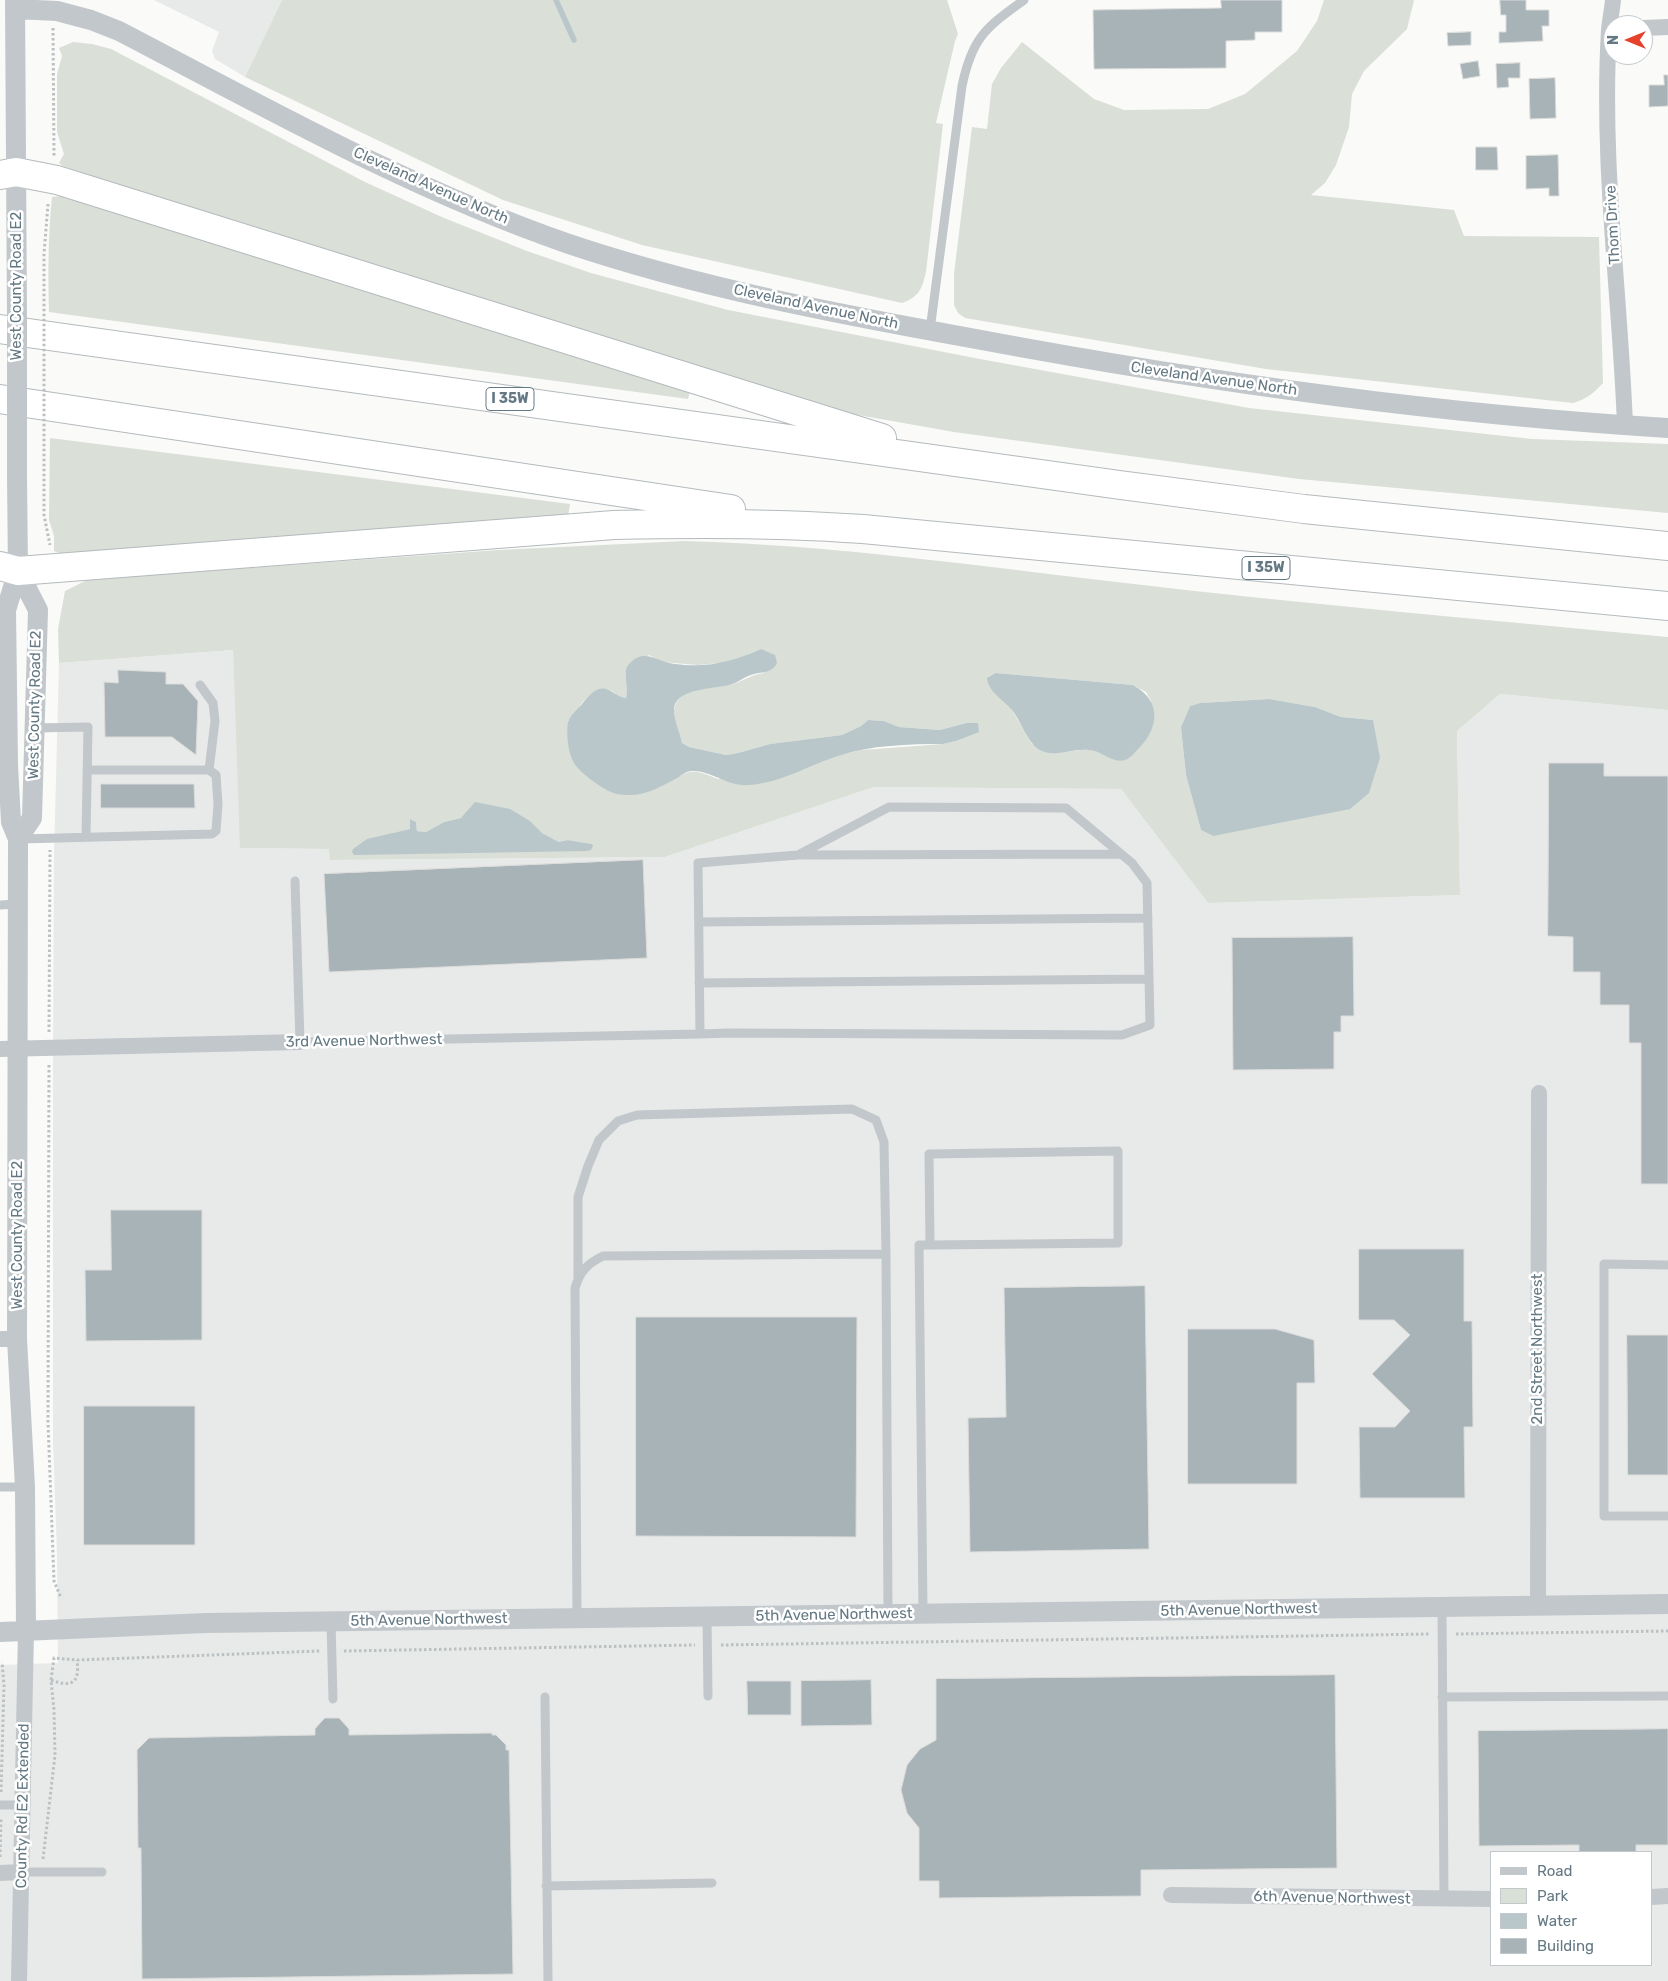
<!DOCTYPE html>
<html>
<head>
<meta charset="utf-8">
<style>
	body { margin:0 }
	#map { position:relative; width:1668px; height:1981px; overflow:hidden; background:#fafaf8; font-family:Rubik,sans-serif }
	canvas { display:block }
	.legend { position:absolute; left:1490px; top:1851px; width:162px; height:115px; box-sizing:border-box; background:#fff; border:1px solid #c1c9cd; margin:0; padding:6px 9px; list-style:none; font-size:15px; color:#647983 }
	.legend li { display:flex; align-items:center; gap:10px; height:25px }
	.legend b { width:25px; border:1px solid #c1c9cd }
	.north { position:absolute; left:1603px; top:15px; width:50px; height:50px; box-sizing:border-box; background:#fff; border:1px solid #c1c9cd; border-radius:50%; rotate:270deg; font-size:14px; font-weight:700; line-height:20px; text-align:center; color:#647983 }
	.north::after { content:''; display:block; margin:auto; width:18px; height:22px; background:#e6422b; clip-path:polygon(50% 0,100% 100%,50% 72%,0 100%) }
</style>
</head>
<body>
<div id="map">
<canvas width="1668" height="1981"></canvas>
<ul class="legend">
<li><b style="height:6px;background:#c1c7ca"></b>Road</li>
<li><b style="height:14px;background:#dadfd7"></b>Park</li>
<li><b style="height:14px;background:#b9c7ca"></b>Water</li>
<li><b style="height:14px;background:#a7b3b7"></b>Building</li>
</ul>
<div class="north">N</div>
</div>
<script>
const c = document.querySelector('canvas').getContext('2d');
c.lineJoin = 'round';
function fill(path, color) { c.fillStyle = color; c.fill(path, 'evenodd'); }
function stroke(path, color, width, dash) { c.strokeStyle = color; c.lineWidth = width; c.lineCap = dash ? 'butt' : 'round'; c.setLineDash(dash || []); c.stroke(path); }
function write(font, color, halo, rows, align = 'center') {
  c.font = font + ' Rubik,sans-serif'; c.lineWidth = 5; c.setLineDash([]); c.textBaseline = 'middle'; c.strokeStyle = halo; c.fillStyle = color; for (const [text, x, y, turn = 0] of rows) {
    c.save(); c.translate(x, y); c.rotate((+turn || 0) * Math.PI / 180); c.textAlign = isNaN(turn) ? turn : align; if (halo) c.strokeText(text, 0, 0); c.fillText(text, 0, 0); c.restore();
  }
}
fill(new Path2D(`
	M 154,0 L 282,0 L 245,77 L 215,59 L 212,51 L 219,32 Z
	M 233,650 L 241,848 L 330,849 L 330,860 L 665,857 L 874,787 L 1121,789 L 1208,903 L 1460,895 L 1457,731 L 1500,694 L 1668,710 L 1668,1981 L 0,1981 L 0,1665 L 58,1663 L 57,1555 L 53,1441 L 53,1052 L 54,855 L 59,663 ZM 1492,1852 L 1652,1852 L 1652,1965 L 1492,1965 Z`), '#e8eae9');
fill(new Path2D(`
	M 282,0 L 947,0 L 958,34 L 955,41 L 936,123 L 943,124 L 926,272 C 922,289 919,297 902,303 L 642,245 L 503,200 L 245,77 Z
	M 1324,0 L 1414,0 L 1407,29 L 1364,71 L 1352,94 L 1349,127 L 1336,165 L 1325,183 L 1311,195 L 1454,210 L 1464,236 L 1599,237 L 1603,383 C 1593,394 1586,399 1573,403 L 1266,369 L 965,318 L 958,313 L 954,305 L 954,274 L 972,127 L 987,129 L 992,84 L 1001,68 L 1022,42 L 1094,99 L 1124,110 L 1208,109 L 1245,94 L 1297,51 L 1317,21 Z
	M 73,42 L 92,44 L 111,49 L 365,182 L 444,218 L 527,251 L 591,273 L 728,310 L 980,359 L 1249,408 L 1532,439 L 1668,444 L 1668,513 L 1299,479 L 954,432 L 830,410 L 334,261 L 63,166 L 59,163 L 64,154 L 57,132 L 57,74 L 62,56 L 59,48 Z
	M 62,196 L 690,391 L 688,399 L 49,312 C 48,273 48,236 52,197 Z
	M 50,438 L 570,504 L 567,522 L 62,554 L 54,551 L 54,536 L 49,520 Z
	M 685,541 C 832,545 978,566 1125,583 C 1305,604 1487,620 1668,637 L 1668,710 L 1500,694 L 1457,731 L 1460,895 L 1208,903 L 1121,789 L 874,787 L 665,857 L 330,860 L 329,849 L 240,848 L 233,650 L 59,663 L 58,629 L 65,591 L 93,577 L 220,570 L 499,550 ZM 761,649 L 764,673 C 748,675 742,683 728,685 C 711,689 679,687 674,709 C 673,716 680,734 682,743 L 689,747 L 726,755 L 738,753 L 770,744 L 842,735 L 861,726 L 868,720 L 884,721 L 899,727 L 940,730 L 966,723 L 977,723 L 979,731 L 956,741 L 943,744 L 862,750 L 718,779 C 705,774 693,767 680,776 L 587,776 C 566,756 570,749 568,721 C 575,712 591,687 604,689 C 613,689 617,697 626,698 L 628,693 L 625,673 L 649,655 L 662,662 L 698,665 L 730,662 ZM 996,673 L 1133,685 L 1146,692 L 1151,701 L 1100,753 L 1090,749 L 1056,753 L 1032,744 L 1012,710 ZM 1269,699 L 1315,707 L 1341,717 L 1373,720 L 1213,836 L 1201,830 L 1186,775 L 1183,747 L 1181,727 L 1190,706 L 1200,703 ZM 471,807 L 542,833 L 559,842 L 568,840 L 592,844 L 393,833 L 411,829 L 410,819 L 416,822 L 417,831 L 426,832 L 444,822 L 461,818 L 467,814 Z`), '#dadfd7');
fill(new Path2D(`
	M 761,649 L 775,655 L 777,663 C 772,673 763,672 754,674 C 745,676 738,683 729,685 C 714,689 672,688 674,712 C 675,722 680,733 682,743 L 689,747 L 726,755 L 738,753 L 770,744 L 842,735 L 861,726 L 868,720 L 884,721 L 899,727 L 940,730 L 966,723 L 978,723 L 979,732 L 956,741 L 943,744 C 909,744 871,745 838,756 C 809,765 781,783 749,785 C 728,787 711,770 691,771 C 685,772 682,775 677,778 C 662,786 645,796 628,795 C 622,795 614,794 609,791 C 600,787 579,772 574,763 C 568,754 566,733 568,722 C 570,716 577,709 582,704 C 586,699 592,691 599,689 C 609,686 616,697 626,698 C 630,687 621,673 629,664 C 645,647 656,662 675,664 C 708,668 731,662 761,649 Z
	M 996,673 L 1133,685 C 1161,700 1160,727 1139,748 C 1135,752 1131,758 1125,760 C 1112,764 1101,750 1089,750 C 1073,748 1055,758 1040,750 C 1028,744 1021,721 1012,710 C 1004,700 988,692 987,678 Z
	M 1269,699 L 1315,707 L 1341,717 L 1373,720 L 1380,758 L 1369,793 L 1350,809 L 1213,836 L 1201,830 L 1186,775 L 1183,747 L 1181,727 L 1190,706 L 1200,703 Z
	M 475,802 L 510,809 L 530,821 L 542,833 L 559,842 L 568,840 L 592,844 L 593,846 L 591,850 L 586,851 L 354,855 L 352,852 L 353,849 L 367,839 L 410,829 L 410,819 L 416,822 L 417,831 L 426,832 L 444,822 L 461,818 Z`), '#b9c7ca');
stroke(new Path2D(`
	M 556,0 L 574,40`), '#b9c7ca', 5.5);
const building = new Path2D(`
	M 1221,0 L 1282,0 L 1282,32 L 1255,32 L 1255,40 L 1226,41 L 1226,68 L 1094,69 L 1093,10 L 1221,8 Z
	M 1500,0 L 1526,0 L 1526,10 L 1549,10 L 1549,26 L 1542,26 L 1543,41 L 1499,43 L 1499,32 L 1506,32 L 1506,15 L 1501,15 Z
	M 1471,32 L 1471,45 L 1448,46 L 1447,33 Z
	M 1478,61 L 1480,76 L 1463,79 L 1460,64 Z
	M 1520,63 L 1520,78 L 1508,78 L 1509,87 L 1497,88 L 1496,64 Z
	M 1664,75 L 1668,75 L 1668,106 L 1649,107 L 1649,85 L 1664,85 Z
	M 1555,78 L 1556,118 L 1530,119 L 1529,79 Z
	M 1476,147 L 1497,147 L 1498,170 L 1476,170 Z
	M 1558,155 L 1559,196 L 1549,196 L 1549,188 L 1526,189 L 1526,156 Z
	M 118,670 L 166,672 L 166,684 L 183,684 L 198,701 L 196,755 L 172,737 L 105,737 L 104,682 L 118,683 Z
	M 1549,763 L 1604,763 L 1604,776 L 1668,776 L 1668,1184 L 1641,1184 L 1641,1043 L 1629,1043 L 1629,1005 L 1600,1005 L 1600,972 L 1573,972 L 1573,937 L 1548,936 Z
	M 101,784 L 194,784 L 195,808 L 101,808 Z
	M 643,860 L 647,958 L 329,972 L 324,874 Z
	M 1353,937 L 1354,1016 L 1341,1016 L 1341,1032 L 1334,1032 L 1334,1069 L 1233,1070 L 1232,938 Z
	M 111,1210 L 202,1210 L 202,1340 L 86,1341 L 85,1270 L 111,1270 Z
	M 1359,1249 L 1464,1249 L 1464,1321 L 1472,1321 L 1473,1427 L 1464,1427 L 1465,1498 L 1360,1498 L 1359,1427 L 1395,1427 L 1410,1411 L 1372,1374 L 1410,1335 L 1394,1320 L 1359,1320 Z
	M 1145,1286 L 1149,1549 L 970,1552 L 968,1418 L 1006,1417 L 1004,1288 Z
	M 636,1317 L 857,1317 L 856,1537 L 636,1536 Z
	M 1188,1329 L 1275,1329 L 1314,1340 L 1315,1383 L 1297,1383 L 1297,1484 L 1188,1484 Z
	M 1627,1335 L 1668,1335 L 1668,1475 L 1628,1475 Z
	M 84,1406 L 195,1406 L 195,1545 L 84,1545 Z
	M 1335,1675 L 1337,1868 L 1141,1870 L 1141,1896 L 939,1898 L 939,1881 L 919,1881 L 919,1828 L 907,1813 L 901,1790 L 907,1765 L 920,1749 L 936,1740 L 936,1679 Z
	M 871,1680 L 872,1725 L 801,1726 L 801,1681 Z
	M 747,1681 L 791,1681 L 791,1715 L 748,1715 Z
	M 325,1718 L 339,1718 L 349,1729 L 349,1735 L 492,1733 L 492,1735 L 496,1735 L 506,1745 L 506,1750 L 509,1750 L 513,1974 L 142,1979 L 141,1848 L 138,1848 L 137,1750 L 149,1738 L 315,1735 L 315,1729 Z
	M 1668,1729 L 1668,1845 L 1636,1845 L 1636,1852 L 1579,1852 L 1579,1845 L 1479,1846 L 1478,1731 Z`);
fill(building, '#a7b3b7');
stroke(building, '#dcdcda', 1);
const motorway = new Path2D(`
	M 0,175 L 16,172 L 57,180 L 882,438
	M 0,329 L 1120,485 L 1304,509 L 1668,546
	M 0,399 L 731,509
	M 0,566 L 18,571 L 614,525 C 698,523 780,523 863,529 L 1668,606`);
stroke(motorway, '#b4babd', 30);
stroke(new Path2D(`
	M 53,28 L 54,157
	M 49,1032 L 50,850
	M 49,1065 L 48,1422 L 54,1581 L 61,1598
	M 1456,1634 L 1668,1631
	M 721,1645 L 1430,1634
	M 344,1651 L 695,1645
	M 51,1680 C 72,1688 80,1683 77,1660
	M 1,1792 L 4,1685 L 2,1662
	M 0,1857 L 1,1818
	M 43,1859 L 55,1755 L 54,1710 L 51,1680 L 54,1658 L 77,1660 L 320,1651`), '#bbc0c2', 3, [2.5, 2.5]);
stroke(new Path2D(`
	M 930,330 L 962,86 C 972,38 985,28 1024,0
	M 200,685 L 213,703 L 215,721 L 209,770
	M 34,728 L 88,727 L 86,837
	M 21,839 L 212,834 L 216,831 L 218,804 L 216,775 L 209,770 L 88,770
	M 800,855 L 1120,854
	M 295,881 L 300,1042 L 700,1034 L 728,1033 L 1122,1035 L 1150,1025 L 1147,883 L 1132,863 L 1066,808 L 889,807 L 798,855 L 698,863 L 700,1034
	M 0,905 L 18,904
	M 699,922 L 1148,918
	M 699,983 L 1149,979
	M 1668,1265 L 1604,1264 L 1604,1516 L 1668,1516
	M 578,1277 L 578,1197 L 588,1166 L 599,1140 L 618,1121 L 637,1115 L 852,1109 L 876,1120 L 884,1142 L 886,1254
	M 0,1487 L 25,1487
	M 1442,1607 L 1444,1899
	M 923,1613 L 919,1245 L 930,1245 L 1118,1243 L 1118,1151 L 929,1154 L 930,1245
	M 707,1617 L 708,1696
	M 577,1618 L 575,1288 C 580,1271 587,1264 603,1256 L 886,1254 L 888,1614
	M 331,1622 L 333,1699
	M 545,1697 L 548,1981
	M 1442,1697 L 1668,1696
	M 0,1805 L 22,1805
	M 21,1872 L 102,1872
	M 546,1886 L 712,1883`), '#c1c7ca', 9);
stroke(new Path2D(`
	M 1613,0 C 1612,10 1610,20 1609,30 C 1601,162 1620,294 1625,425
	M 1643,28 L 1668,27
	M 0,1049 L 300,1042
	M 0,1339 L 17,1339
	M 1538,1606 L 1539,1093
	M 0,1873 L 21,1872
	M 1171,1895 L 1492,1899
	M 1652,1897 L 1668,1896
	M 19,1981 L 26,1630`), '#c1c7ca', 16);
stroke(new Path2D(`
	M 15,0 L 17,318
	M 15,9 L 57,11 L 91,20 L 119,31 C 265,107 410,189 566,243 C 699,288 838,314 976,339 C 1205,382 1436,414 1668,428
	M 17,476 L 18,571 L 6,610 L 8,765 L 11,822 L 18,839 L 17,1339 L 25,1487 L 26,1630
	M 18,839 L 32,818 L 38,610 L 18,571
	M 0,1632 L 206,1623 L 1668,1604`), '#c1c7ca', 20);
stroke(motorway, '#fff', 28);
stroke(new Path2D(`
	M 48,204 L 44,254 L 44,515 L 50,545`), '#bbc0c2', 3, [2.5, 2.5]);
stroke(new Path2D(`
	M 17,318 L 17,476`), '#c1c7ca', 20);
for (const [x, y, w] of [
	[510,399,48],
	[1266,568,48]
]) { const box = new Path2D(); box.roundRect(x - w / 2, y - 11.5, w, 23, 4); c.fillStyle = '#fff'; c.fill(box); stroke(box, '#647983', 1); }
write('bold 14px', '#647983', null, [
	["I 35W",510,399],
	["I 35W",1266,568]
]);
write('15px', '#647983', '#fff', [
	["Cleveland Avenue North",431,186,24],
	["Thom Drive",1613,225,-93],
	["West County Road E2",17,286,-90],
	["Cleveland Avenue North",816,307,12],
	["Cleveland Avenue North",1214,379,8],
	["West County Road E2",35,705,-89],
	["3rd Avenue Northwest",364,1041,-1],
	["West County Road E2",18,1235,-90],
	["2nd Street Northwest",1538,1349,-90],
	["5th Avenue Northwest",1239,1610,-1],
	["5th Avenue Northwest",834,1615,-1],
	["5th Avenue Northwest",429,1620,-1],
	["County Rd E2 Extended",23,1806,-89],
	["6th Avenue Northwest",1332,1898,1]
]);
</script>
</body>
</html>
